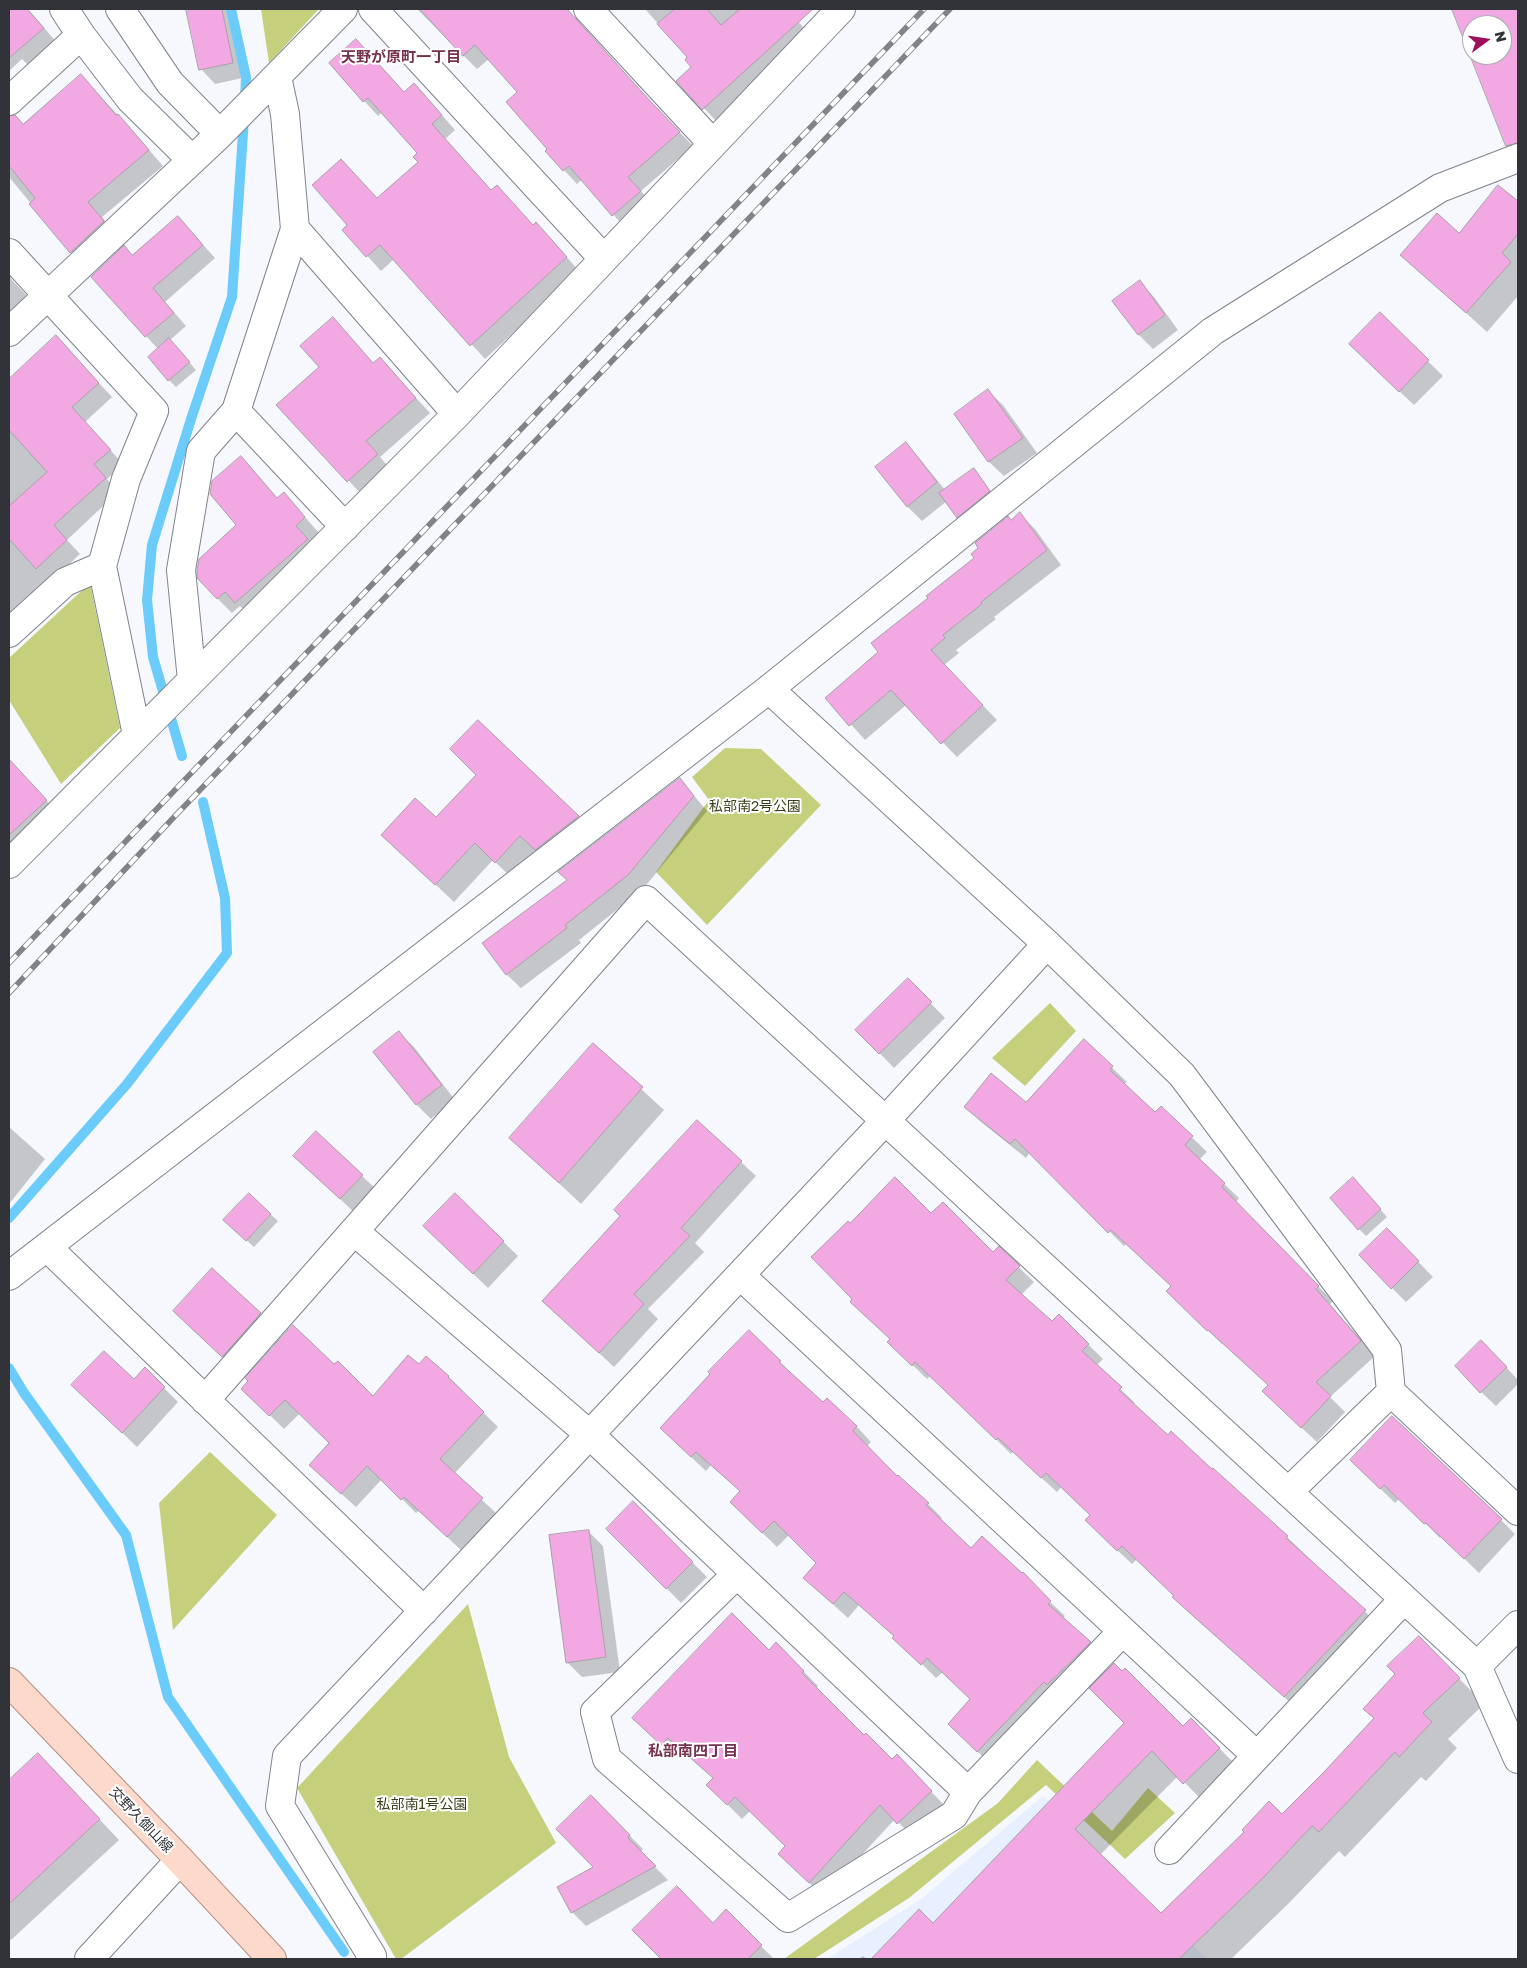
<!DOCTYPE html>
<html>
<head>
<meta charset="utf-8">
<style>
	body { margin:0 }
	#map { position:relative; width:1527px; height:1968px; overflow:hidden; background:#f6f8fd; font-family:"Golos Text",sans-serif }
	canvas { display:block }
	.frame { position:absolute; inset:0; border:10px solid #313338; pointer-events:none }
	.north { position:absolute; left:1462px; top:15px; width:50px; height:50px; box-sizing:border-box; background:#fff; border:1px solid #adadaf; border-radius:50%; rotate:76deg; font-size:14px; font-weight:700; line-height:20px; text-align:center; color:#313338 }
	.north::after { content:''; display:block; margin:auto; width:18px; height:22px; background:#9d0e5b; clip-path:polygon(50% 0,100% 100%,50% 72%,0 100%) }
</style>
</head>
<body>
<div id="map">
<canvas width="1527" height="1968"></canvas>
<div class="frame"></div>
<div class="north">N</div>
</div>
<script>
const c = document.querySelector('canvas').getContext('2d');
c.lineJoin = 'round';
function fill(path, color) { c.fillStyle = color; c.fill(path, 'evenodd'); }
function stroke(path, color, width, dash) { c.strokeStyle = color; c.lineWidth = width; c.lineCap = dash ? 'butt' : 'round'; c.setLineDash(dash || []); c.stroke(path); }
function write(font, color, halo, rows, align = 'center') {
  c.font = font + ' "Golos Text","Noto Sans JP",sans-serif'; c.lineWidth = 4; c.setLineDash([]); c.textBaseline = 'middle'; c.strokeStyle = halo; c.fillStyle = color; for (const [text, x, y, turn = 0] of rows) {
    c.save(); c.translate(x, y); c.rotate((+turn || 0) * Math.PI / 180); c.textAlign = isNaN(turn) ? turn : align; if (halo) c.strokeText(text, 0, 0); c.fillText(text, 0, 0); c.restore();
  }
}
fill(new Path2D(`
	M 1043,1796 L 1207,1959 L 827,1959 L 921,1899 Z`), '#e8effe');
fill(new Path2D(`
	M 261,9 L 319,9 L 269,63 Z
	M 90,583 L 120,728 L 61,784 L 9,700 L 9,658 Z
	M 725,748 L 761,749 L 821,805 L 707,925 L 656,872 L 709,800 L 692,777 Z
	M 1050,1003 L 1076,1031 L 1025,1086 L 992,1058 Z
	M 210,1452 L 277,1515 L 173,1630 L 159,1503 Z
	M 468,1604 L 509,1757 L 556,1843 L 401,1959 L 396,1959 L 297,1788 Z
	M 1037,1760 L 1112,1831 L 1148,1788 L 1175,1813 L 1125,1859 L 1046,1785 L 909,1898 L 814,1959 L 784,1959 L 998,1803 Z`), '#c6d07c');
fill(new Path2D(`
	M 9,9 L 28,9 L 58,44 L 30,67 L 22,59 L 9,71 Z
	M 188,9 L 232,9 L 247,77 L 215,84 L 201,69 Z
	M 417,9 L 563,9 L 657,113 L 659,111 L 693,146 L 641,191 L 653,205 L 626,229 L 582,179 L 577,184 L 564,170 L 519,92 L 489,59 L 477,69 Z
	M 645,9 L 787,9 L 812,37 L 718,123 L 685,88 L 693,67 L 689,58 Z
	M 1454,9 L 1518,9 L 1518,146 L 1501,128 ZM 1472,25 L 1502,25 L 1502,55 L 1472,55 Z
	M 356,41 L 405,93 L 414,85 L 428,99 L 455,130 L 445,139 L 492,191 L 533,226 L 536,223 L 580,272 L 485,359 L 394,259 L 381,271 L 344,230 L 420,162 L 419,153 L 382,112 L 378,116 L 330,64 Z
	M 81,76 L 132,130 L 163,166 L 102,217 L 118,236 L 86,267 L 71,252 L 9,177 L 9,127 L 18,119 L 24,125 Z
	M 1498,186 L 1518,203 L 1518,296 L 1487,332 L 1402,255 L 1459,234 Z
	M 178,217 L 215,258 L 165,302 L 186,326 L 170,340 L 196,370 L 176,387 L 169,380 L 158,349 L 92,277 L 124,247 L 133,256 Z
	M 9,272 L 11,279 L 29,298 L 9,317 Z
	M 1139,282 L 1154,297 L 1178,330 L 1153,349 L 1138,334 Z
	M 1380,314 L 1443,376 L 1414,405 L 1365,359 Z
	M 333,319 L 374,364 L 380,359 L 430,413 L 380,457 L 391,470 L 363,496 L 278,405 L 320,367 Z
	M 56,337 L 112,397 L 85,422 L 123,464 L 107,479 L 118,492 L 67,540 L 80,554 L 50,582 L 47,579 L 9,613 L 9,376 L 11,378 Z
	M 988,391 L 1003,405 L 1037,453 L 1004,476 L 989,462 L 955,414 Z
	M 906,444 L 920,459 L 945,490 L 974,470 L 996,498 L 965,524 L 947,501 L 922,521 L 907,506 Z
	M 241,457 L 278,499 L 298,509 L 319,533 L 310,541 L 322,554 L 251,617 L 240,606 L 232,613 L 217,598 L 238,525 Z
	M 1020,514 L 1035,529 L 1061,565 L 994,617 L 996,619 L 956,650 L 959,653 L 944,665 L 997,720 L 957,757 L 906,705 L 865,740 L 827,698 L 880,653 L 930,598 L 975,558 L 1011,521 Z
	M 478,722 L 596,835 L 514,880 L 493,860 L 454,902 L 401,852 L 436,819 L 478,775 Z
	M 9,760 L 59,814 L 9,854 Z
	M 680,779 L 707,811 L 643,889 L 579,940 L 581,943 L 521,988 L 506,974 L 568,880 Z
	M 908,980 L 945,1018 L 894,1068 L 857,1030 Z
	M 399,1033 L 414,1047 L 455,1100 L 431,1119 L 417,1105 Z
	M 1084,1041 L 1127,1082 L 1124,1084 L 1155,1114 L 1161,1107 L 1207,1152 L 1199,1160 L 1239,1198 L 1235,1203 L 1333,1301 L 1330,1304 L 1375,1356 L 1330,1397 L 1345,1412 L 1317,1442 L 1278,1406 L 1269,1386 L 1223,1343 L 1222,1344 L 1168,1291 L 1172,1286 L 1126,1244 L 1124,1246 L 1030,1152 L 1026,1158 L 980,1121 L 965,1107 L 1026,1103 Z
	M 593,1045 L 664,1110 L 581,1204 L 511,1138 Z
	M 9,1127 L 45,1159 L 9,1204 Z
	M 741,1162 L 756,1176 L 695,1243 L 704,1252 L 648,1309 L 658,1319 L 614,1367 L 558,1315 Z
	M 309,1170 L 362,1176 L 377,1190 L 355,1213 Z
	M 1360,1186 L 1387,1217 L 1366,1236 L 1359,1229 Z
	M 249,1195 L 278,1221 L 254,1247 L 232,1227 Z
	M 455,1195 L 518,1256 L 488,1288 L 439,1241 Z
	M 931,1215 L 993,1254 L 999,1248 L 1034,1282 L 1021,1295 L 1052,1323 L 1059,1316 L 1103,1359 L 1096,1366 L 1135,1403 L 1133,1405 L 1287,1537 L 1379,1625 L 1300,1711 L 1188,1612 L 1174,1597 L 1175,1596 L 1137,1559 L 1132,1564 L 1101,1535 L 1091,1516 L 1061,1487 L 1057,1492 L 1013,1452 L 1011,1454 L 931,1375 L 927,1379 L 889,1342 L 892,1340 L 854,1299 L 850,1225 Z
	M 1401,1244 L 1433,1277 L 1406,1302 L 1392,1288 Z
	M 260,1314 L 274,1329 L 238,1370 L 190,1326 Z
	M 749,1332 L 823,1404 L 827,1400 L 857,1427 L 871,1442 L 866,1447 L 928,1504 L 942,1518 L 940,1520 L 971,1550 L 1050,1602 L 1065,1616 L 1063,1618 L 1104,1658 L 992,1766 L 964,1738 L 972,1700 L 943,1672 L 936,1678 L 895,1637 L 859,1605 L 848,1618 L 804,1578 L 817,1563 L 789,1535 L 777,1547 L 746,1517 L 741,1492 L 711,1465 L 706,1471 L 676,1443 Z
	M 1496,1356 L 1518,1380 L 1518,1384 L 1496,1406 L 1481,1392 Z
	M 335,1366 L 373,1398 L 419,1366 L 448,1376 L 463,1391 L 462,1392 L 498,1427 L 454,1474 L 496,1513 L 462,1551 L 419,1511 L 416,1513 L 382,1479 L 356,1507 L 325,1479 L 330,1443 L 300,1413 L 284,1429 L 243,1389 Z
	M 134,1381 L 164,1388 L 178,1402 L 137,1447 L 88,1400 Z
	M 1351,1460 L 1501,1520 L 1515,1534 L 1479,1573 L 1441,1536 L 1440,1538 L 1400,1498 L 1395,1503 Z
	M 633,1503 L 707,1577 L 681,1603 L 608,1529 Z
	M 589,1532 L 603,1546 L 620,1672 L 582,1677 L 567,1662 Z
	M 776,1644 L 818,1686 L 816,1688 L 864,1736 L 892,1761 L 911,1771 L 945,1806 L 913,1837 L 895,1819 L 824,1896 L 794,1869 L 787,1847 L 750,1811 L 742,1819 L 708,1785 L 714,1779 L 683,1751 L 677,1758 L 648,1732 L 769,1651 Z
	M 1444,1663 L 1484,1704 L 1448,1739 L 1457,1748 L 1426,1781 L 1421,1777 L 1345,1857 L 1339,1851 L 1289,1903 L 1231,1959 L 873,1959 L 919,1911 L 933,1925 L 1126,1723 L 1183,1728 L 1217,1746 L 1245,1774 L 1210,1808 L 1178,1776 L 1100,1855 L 1161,1915 L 1282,1816 Z
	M 38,1754 L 119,1840 L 11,1940 L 9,1938 L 9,1782 Z
	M 591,1797 L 643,1849 L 640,1852 L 668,1880 L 586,1926 L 572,1912 L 595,1867 Z
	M 726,1911 L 774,1959 L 663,1959 L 634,1930 L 713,1924 Z
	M 863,1956 L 867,1959 L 859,1959 Z`), '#0003');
stroke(new Path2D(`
	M 231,9 L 246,77 L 245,101
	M 182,756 L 153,657 L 147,600 L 152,545 L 192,416 L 232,297 L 244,118
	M 9,1218 L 127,1084 L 227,953 L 225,898 L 203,802
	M 9,1368 L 24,1393 L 126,1535 L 168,1697 L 344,1952`), '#6bcbfb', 10);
const building = new Path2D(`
	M 9,9 L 27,9 L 44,28 L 9,58 Z
	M 186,9 L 222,9 L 233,63 L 199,70 Z
	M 420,9 L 567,9 L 652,103 L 680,132 L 628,177 L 641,191 L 612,216 L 569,166 L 563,171 L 545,151 L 547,149 L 506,102 L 517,92 L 475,45 L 463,56 Z
	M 675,9 L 707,9 L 721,25 L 740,9 L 813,9 L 702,110 L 676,81 L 691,67 L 685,60 L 687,57 L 657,24 Z
	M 1452,9 L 1518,9 L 1518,143 L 1506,146 ZM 1472,25 L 1502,25 L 1502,55 L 1472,55 Z
	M 356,39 L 404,92 L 414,83 L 442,115 L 432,124 L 491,190 L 497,185 L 533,225 L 536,222 L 567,257 L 470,346 L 380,245 L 366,257 L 342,230 L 347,225 L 312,185 L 341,159 L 377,198 L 418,162 L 413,157 L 417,153 L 368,98 L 363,102 L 329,63 Z
	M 81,74 L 116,115 L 118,114 L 149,150 L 88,202 L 104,221 L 70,253 L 29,204 L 35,198 L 9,166 L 9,116 L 15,115 L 23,124 Z
	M 1498,185 L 1518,201 L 1518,234 L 1502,253 L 1511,262 L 1466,313 L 1400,255 L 1437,213 L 1459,233 Z
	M 178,216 L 203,245 L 153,288 L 174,313 L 145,337 L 91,277 L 124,245 L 132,255 Z
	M 1140,280 L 1165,315 L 1138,335 L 1112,301 Z
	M 1380,312 L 1429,360 L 1399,392 L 1349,344 Z
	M 333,317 L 373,363 L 380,357 L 416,398 L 366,441 L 378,454 L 347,482 L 276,405 L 319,367 L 300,346 Z
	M 56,335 L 99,383 L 72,407 L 111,450 L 94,464 L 106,478 L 54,525 L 67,540 L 36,569 L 9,539 L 9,506 L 47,472 L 9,430 L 9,379 Z
	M 169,338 L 190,362 L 168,381 L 148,357 Z
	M 988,389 L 1023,438 L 988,462 L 954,414 Z
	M 906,442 L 937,482 L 907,507 L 875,467 Z
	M 241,456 L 277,498 L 284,492 L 305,517 L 296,526 L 308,539 L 235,603 L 225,592 L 217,599 L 197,578 L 197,571 L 199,559 L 236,525 L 210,494 L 212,481 Z
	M 974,468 L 990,491 L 957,518 L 939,493 Z
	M 1020,512 L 1047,550 L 981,602 L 982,604 L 943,635 L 945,638 L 931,650 L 983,705 L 941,744 L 891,690 L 849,726 L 825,698 L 878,652 L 871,643 L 928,598 L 926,596 L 974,558 L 971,554 L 978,548 L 975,543 L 1008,516 L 1011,520 Z
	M 478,720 L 579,816 L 535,850 L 520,836 L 495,863 L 475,843 L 435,885 L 381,835 L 415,798 L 436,817 L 476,775 L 450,749 Z
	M 9,759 L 47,800 L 9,835 Z
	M 680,778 L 694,796 L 628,875 L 565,925 L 567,928 L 506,975 L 482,943 L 567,880 L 558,872 Z
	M 908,978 L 932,1002 L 879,1054 L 855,1030 Z
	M 399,1031 L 442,1085 L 416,1105 L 373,1052 Z
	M 1084,1039 L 1113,1066 L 1110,1070 L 1155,1112 L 1161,1106 L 1193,1136 L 1185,1145 L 1225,1183 L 1222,1187 L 1319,1286 L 1316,1289 L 1361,1341 L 1316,1382 L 1331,1396 L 1301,1428 L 1262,1391 L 1268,1385 L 1208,1330 L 1207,1331 L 1166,1291 L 1171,1286 L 1111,1230 L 1108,1233 L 1015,1139 L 1010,1144 L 964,1107 L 991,1073 L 1026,1102 Z
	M 593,1043 L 643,1087 L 559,1183 L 509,1138 Z
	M 697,1120 L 742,1161 L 681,1228 L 690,1236 L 634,1294 L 644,1304 L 599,1353 L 542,1301 L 620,1216 L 614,1210 Z
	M 316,1131 L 363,1175 L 340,1199 L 293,1156 Z
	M 895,1177 L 931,1213 L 943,1202 L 993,1252 L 999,1246 L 1020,1266 L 1006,1280 L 1052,1321 L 1059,1314 L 1089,1344 L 1082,1351 L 1122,1387 L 1119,1390 L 1168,1435 L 1171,1431 L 1212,1469 L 1213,1468 L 1288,1536 L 1286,1538 L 1366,1610 L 1284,1697 L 1172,1597 L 1174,1596 L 1122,1546 L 1117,1551 L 1085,1520 L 1090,1515 L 1046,1473 L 1041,1478 L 998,1438 L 996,1440 L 915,1362 L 912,1366 L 887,1342 L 890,1339 L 850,1302 L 852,1299 L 811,1257 L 848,1221 L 850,1223 Z
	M 1353,1177 L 1381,1209 L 1358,1230 L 1330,1198 Z
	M 249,1193 L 271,1214 L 246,1241 L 223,1220 Z
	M 455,1193 L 504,1241 L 473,1274 L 423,1226 Z
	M 1387,1228 L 1419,1261 L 1391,1289 L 1359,1255 Z
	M 212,1268 L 261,1313 L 222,1357 L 173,1311 Z
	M 293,1325 L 334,1364 L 338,1361 L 373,1396 L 408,1355 L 419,1364 L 426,1356 L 449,1376 L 448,1377 L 484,1412 L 440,1459 L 483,1498 L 447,1537 L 404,1497 L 401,1500 L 367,1466 L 341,1494 L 309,1465 L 329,1443 L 285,1400 L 269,1416 L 241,1389 L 248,1381 L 245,1378 Z
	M 749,1330 L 781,1361 L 779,1362 L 823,1402 L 827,1398 L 857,1426 L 853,1431 L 897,1476 L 898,1475 L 929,1503 L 926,1505 L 971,1548 L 982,1536 L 1022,1573 L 1023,1572 L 1051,1601 L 1048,1604 L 1091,1642 L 1047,1685 L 1044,1682 L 977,1752 L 948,1724 L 970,1699 L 927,1658 L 921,1665 L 892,1638 L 894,1636 L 844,1592 L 833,1604 L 803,1578 L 816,1563 L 774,1521 L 762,1533 L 730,1502 L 740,1491 L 696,1452 L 691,1457 L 660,1428 L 710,1374 L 708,1372 Z
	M 1481,1340 L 1507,1367 L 1480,1393 L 1455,1366 Z
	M 104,1351 L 134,1379 L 145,1367 L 165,1387 L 122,1433 L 71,1385 Z
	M 1392,1416 L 1502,1519 L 1464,1559 L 1426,1523 L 1424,1524 L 1384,1485 L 1380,1489 L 1350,1460 Z
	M 633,1501 L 693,1562 L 666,1589 L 606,1529 Z
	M 589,1530 L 606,1657 L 566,1663 L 549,1535 Z
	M 732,1613 L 769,1650 L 776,1642 L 804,1671 L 802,1673 L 864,1735 L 866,1733 L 892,1759 L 897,1754 L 932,1791 L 897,1824 L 880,1805 L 809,1883 L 778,1854 L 785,1846 L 735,1797 L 727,1805 L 706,1785 L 713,1778 L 668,1738 L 661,1745 L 632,1718 Z
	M 1419,1636 L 1460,1678 L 1423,1713 L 1432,1722 L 1399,1757 L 1395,1752 L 1319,1832 L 1312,1826 L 1263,1878 L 1179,1959 L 871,1959 L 919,1909 L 933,1923 L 1124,1723 L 1089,1688 L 1114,1663 L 1122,1671 L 1125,1668 L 1183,1726 L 1191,1718 L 1220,1748 L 1183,1784 L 1152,1751 L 1075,1829 L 1161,1913 L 1244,1832 L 1242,1830 L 1269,1801 L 1282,1814 L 1323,1773 L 1374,1718 L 1363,1709 L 1395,1674 L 1387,1666 Z
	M 38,1753 L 100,1819 L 9,1904 L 9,1780 Z
	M 591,1795 L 630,1835 L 628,1838 L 656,1866 L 571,1913 L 557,1887 L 593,1867 L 556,1829 Z
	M 677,1886 L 713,1923 L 726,1909 L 762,1945 L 748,1959 L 661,1959 L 632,1930 Z`);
fill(building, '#f2a8e2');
stroke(building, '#a99fa7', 1);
const minor = new Path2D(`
	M 64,9 L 81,35 L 130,99 L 192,160
	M 120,9 L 170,83 L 220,134
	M 373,9 L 604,259
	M 588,9 L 713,144
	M 9,101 L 81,35
	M 295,229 L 457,414
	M 9,253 L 154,411 L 126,479 L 102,566
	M 9,332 L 220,134 L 343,9
	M 236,411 L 345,527
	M 9,633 L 65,582 L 102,566 L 137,735
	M 192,680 L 181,570 L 201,451 L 236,411 L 295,229 L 285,114 L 277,77
	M 769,689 L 1047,944 L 1182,1075 L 1387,1350 L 1391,1392 L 1518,1511
	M 9,864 L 457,414 L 841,9
	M 354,1231 L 590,1435 L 968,1792
	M 47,1247 L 424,1611
	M 740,1275 L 1257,1756
	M 9,1276 L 769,689 L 1213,331 L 1440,188 L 1518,158
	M 205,1400 L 646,900 L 1477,1666 L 1518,1759
	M 1288,1492 L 1391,1392
	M 737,1574 L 595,1712 L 607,1759 L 788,1918 L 954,1815 L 968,1792 L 1122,1632
	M 1477,1666 L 1518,1625
	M 1169,1850 L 1404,1599
	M 89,1959 L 180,1860
	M 370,1959 L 372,1956 L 280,1806 L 287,1756 L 885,1121 L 1047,944`);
const major = new Path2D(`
	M 9,1682 L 180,1860 L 272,1959`);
stroke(minor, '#7e838d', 30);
stroke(major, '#b58f81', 30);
stroke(minor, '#fff', 28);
stroke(major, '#fdd9cb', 28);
const rail = new Path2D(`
	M 9,963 L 924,9
	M 9,993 L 175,816 L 950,9`);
stroke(rail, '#818388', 5.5);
stroke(rail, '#fff', 4, [11]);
write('14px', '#3a3e18', '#fff', [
	["私部南2号公園",755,807],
	["私部南1号公園",422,1805]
]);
write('14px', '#313338', '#fff', [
	["交野久御山線",141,1820,46]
]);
write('bold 15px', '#76324f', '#fff', [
	["天野が原町一丁目",401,57],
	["私部南四丁目",693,1751]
]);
</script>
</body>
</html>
